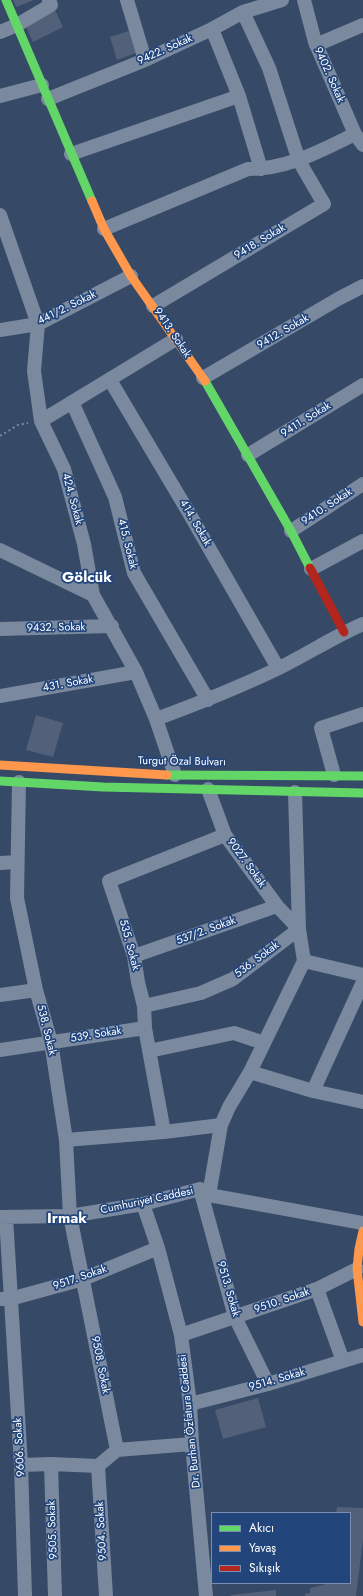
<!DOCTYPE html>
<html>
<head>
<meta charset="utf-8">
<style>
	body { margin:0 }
	#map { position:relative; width:363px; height:1596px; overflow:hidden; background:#364967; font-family:Jost,sans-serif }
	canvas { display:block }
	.legend { position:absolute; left:211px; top:1512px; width:140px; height:72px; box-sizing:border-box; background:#22457b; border:1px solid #7a8fb0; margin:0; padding:5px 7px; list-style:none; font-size:12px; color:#fff }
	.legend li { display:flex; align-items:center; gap:8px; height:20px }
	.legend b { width:20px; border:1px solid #7a8fb0 }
</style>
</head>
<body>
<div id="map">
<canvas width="363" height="1596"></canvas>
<ul class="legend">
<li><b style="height:5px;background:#63d668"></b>Akıcı</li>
<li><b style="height:5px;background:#ff974d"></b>Yavaş</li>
<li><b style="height:5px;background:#b3261e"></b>Sıkışık</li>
</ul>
</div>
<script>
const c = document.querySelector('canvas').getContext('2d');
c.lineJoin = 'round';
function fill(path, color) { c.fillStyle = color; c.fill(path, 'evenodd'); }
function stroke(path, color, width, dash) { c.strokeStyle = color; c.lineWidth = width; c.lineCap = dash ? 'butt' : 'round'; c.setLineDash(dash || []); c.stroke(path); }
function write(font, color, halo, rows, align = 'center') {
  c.font = font + ' Jost,sans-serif'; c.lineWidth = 3.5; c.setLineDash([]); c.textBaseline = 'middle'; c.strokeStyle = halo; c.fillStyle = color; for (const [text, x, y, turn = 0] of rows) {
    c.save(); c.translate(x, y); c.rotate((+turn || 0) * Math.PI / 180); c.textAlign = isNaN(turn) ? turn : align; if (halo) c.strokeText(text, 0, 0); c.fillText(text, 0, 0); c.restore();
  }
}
fill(new Path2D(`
	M 13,0 L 34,0 L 16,7 Z
	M 55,10 L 63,27 L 33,42 L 25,24 Z
	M 129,31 L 136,53 L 117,60 L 110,37 Z
	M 36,715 L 63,723 L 53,757 L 26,750 Z
	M 258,1398 L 266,1427 L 223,1439 L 215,1410 Z
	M 337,1507 L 363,1508 L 363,1540 L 356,1596 L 305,1596 L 305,1594 L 310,1593 L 310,1588 L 326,1584 L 326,1583 L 350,1583 L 350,1513 L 336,1513 Z
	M 276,1590 L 276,1596 L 231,1596 L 231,1595 Z`), '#526179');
stroke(new Path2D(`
	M 0,436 L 18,425 L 28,423`), '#7a899e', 2, [2, 3]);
stroke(new Path2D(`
	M 127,0 L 145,60
	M 304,0 L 315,42 L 355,134 L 363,145
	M 212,29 L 239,96 L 261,169
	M 0,32 L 17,25 L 51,5 L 49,0
	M 316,45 L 363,25
	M 0,96 L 42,85
	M 48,99 L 145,60 L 212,29 L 243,12 L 282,0
	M 71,154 L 239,96
	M 0,215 L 38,324 L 34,371 L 41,421 L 64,469 L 84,544 L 93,595 L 136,672 L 156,719 L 175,775
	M 104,229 L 248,169 C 288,169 320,151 355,134
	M 153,306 L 324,204 L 299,161 L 269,68 L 243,12
	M 0,330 L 38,324 L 131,276
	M 203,378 L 338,299 L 363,286
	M 110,380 L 189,513 L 278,668
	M 72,402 L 115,497 L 134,573 L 208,700
	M 41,421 L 176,339
	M 248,455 L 363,385
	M 291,531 L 363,484
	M 0,550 L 93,595
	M 311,569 L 363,541
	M 0,629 L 112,626
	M 0,696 L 136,672
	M 156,719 C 197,704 237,688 277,669 C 306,655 333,637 363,624
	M 334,775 L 321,728 L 363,714
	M 19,782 L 17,898 L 36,990 L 51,1042 L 66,1140 L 70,1216 L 117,1450
	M 295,792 L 299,929 L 304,961 L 363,975
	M 0,863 L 17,862
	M 134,956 L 277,906
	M 0,995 L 36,990
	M 144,1006 L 201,993 L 233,979 L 299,929 L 277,906 L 225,835 L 208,789
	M 0,1050 L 145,1028
	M 149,1051 L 234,1033 L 264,1043
	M 250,1072 L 313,1091 L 363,1102
	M 313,1091 L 363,982
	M 164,1132 L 145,1028 L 144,1006 L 138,982 L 134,956 L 109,881 L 225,835
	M 66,1140 L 164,1132 L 221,1125
	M 200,1189 L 235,1317 L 268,1384
	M 209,1195 L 221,1125 L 229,1107 L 250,1072 L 304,961
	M 143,1204 L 158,1248 L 181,1335 L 190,1404 L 192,1444 L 206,1596
	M 0,1217 L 70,1216 L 143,1204 L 200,1189 L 209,1195 L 363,1223
	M 6,1217 L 21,1465 L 25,1596
	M 317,1289 L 343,1361
	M 0,1299 L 10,1299 L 83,1279 L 158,1248
	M 181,1335 L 317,1289 L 357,1269
	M 190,1404 L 268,1384 L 363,1355
	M 51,1464 L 55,1596
	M 21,1465 L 51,1464 L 98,1466 L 117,1450 L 192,1444
	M 98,1466 L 106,1596`), '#7a899e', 14);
stroke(new Path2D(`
	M 6,0 L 92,201
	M 205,381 L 291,531 L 310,568
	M 167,775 L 363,776
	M 0,781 L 103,787 L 363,793`), '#63d668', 9);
stroke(new Path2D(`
	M 92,201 L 104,229 L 131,276 L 205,381
	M 0,765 L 167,775
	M 363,1231 L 359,1249 L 357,1269 L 363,1322`), '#ff974d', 9);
stroke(new Path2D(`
	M 310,568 L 344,632`), '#b3261e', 9);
write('11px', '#fff', '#22457b', [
	["9422. Sokak",165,50,-24],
	["9402. Sokak",329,75,66],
	["9418. Sokak",260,242,-31],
	["441/2. Sokak",67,308,-26],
	["9412. Sokak",283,332,-30],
	["9413. Sokak",172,333,56],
	["9411. Sokak",306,420,-32],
	["424. Sokak",72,499,75],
	["9410. Sokak",327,507,-33],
	["414. Sokak",195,523,60],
	["415. Sokak",127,544,76],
	["9432. Sokak",56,628,-1],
	["431. Sokak",68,684,-10],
	["Turgut Özal Bulvarı",182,762,1],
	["9027. Sokak",246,863,54],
	["537/2. Sokak",206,931,-20],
	["535. Sokak",129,945,75],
	["536. Sokak",257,960,-37],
	["538. Sokak",46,1030,76],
	["539. Sokak",96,1035,-9],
	["Cumhuriyet Caddesi",147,1201,-12],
	["9517. Sokak",80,1278,-19],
	["9513. Sokak",228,1289,74],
	["9510. Sokak",282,1301,-19],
	["9508. Sokak",100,1365,79],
	["9514. Sokak",277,1380,-16],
	["Dr. Burhan Özfatura Caddesi",190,1421,-96],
	["9606. Sokak",20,1447,-93],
	["9505. Sokak",53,1530,-92],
	["9504. Sokak",102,1531,-93]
]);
write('bold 15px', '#fff', '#22457b', [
	["Gölcük",87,578],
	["Irmak",67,1219]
]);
</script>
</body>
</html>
